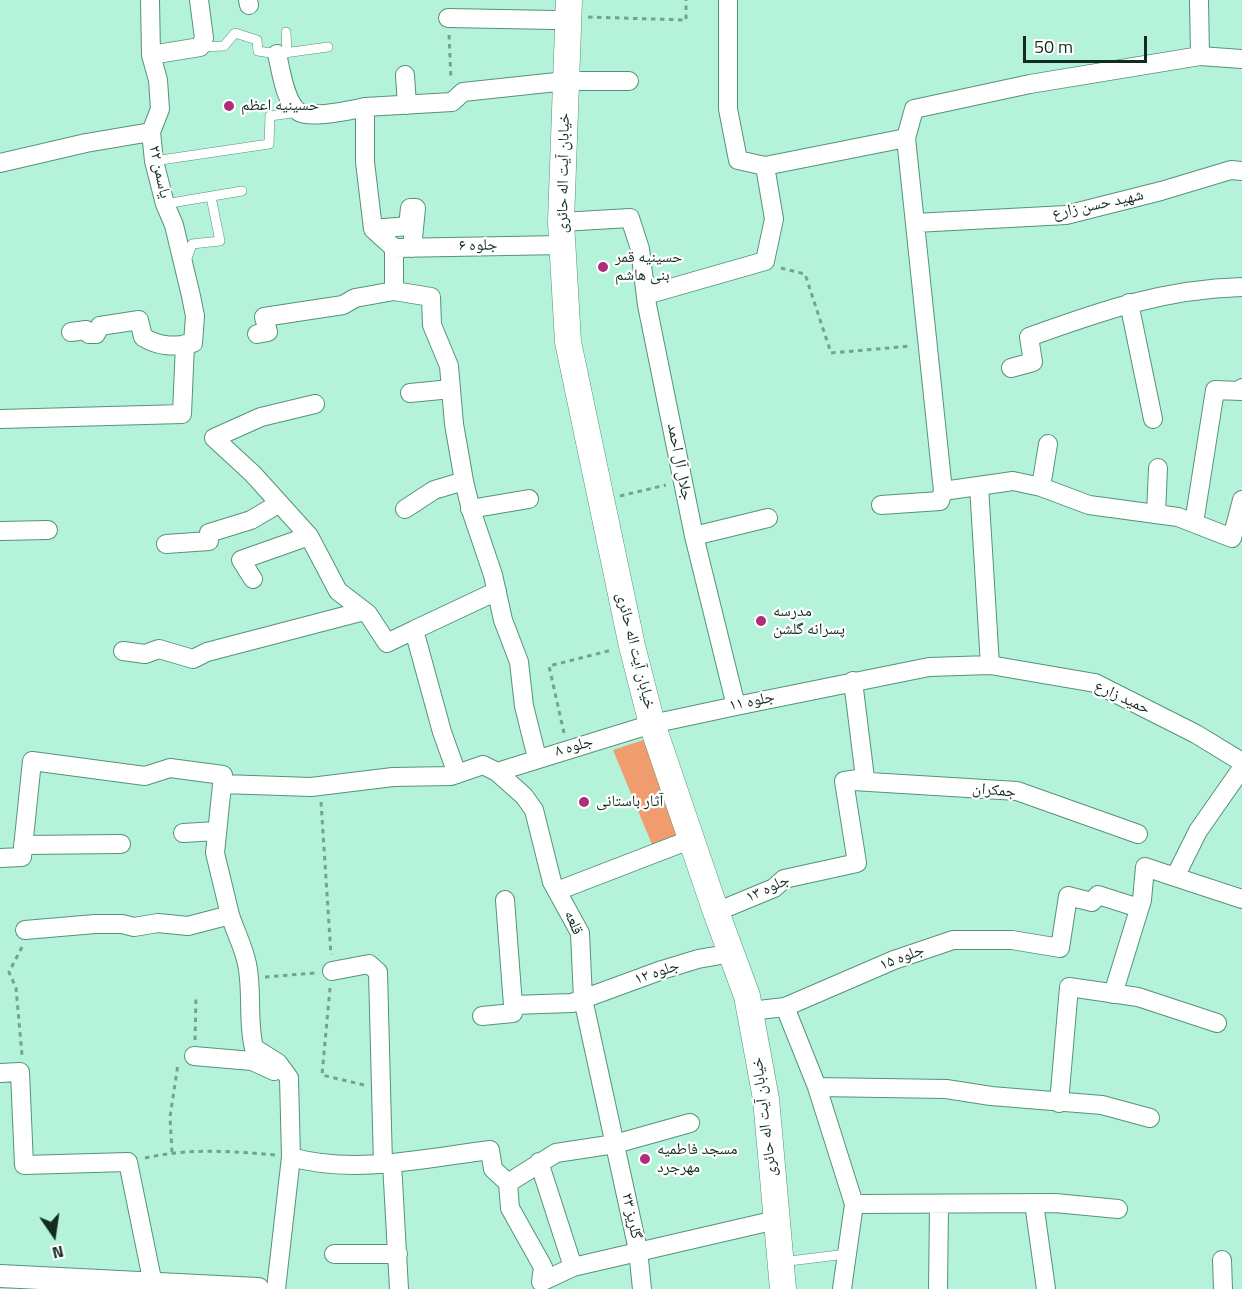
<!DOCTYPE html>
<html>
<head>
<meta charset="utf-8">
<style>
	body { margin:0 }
	#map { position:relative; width:1242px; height:1289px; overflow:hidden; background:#b4f3da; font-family:"Titillium Web",sans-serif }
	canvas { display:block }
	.north { position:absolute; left:24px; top:1205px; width:60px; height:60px; -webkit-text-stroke:4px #fff; paint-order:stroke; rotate:167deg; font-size:16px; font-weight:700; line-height:24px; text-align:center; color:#132c23 }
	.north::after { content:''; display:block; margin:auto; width:21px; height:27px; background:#132c23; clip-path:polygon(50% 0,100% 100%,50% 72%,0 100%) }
	.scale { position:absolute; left:1023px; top:36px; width:124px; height:27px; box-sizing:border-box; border:3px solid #132c23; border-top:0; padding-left:8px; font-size:18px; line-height:21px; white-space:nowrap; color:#132c23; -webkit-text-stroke:4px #fff; paint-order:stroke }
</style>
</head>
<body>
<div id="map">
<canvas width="1242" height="1289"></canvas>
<div class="north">N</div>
<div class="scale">50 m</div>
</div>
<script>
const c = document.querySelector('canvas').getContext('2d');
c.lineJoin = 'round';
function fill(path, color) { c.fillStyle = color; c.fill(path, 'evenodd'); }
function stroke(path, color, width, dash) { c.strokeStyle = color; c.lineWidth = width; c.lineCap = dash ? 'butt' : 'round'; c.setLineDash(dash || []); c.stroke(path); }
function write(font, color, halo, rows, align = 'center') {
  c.font = font + ' "Titillium Web","Noto Naskh Arabic",sans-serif'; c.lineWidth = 4.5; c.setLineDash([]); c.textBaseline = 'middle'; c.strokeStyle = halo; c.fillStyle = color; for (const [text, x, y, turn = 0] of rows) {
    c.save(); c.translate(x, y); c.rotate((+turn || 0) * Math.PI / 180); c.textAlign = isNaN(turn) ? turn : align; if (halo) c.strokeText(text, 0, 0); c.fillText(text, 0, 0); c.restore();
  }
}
fill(new Path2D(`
	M 646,739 L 677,836 L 653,847 L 613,750 Z`), '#f19c6f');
const service = new Path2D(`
	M 286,32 L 287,53
	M 200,47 L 224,46 L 235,33 L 257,40 L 258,51 L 277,54 L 328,47
	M 154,161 L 269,144 L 270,116 L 299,112
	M 165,204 L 242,191
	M 186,261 L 192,244 L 220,241 L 211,197
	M 781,1262 L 847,1254`);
const minor = new Path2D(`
	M 248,0 L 249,5
	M 728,0 L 728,109 L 738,160 L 765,166
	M 448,18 L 554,20 L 569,17
	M 277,54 C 281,70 285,103 299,112 C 310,119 352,110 365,107
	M 151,55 L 200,47 L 204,38 L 199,0
	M 1200,56 L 1242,59
	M 405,75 L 407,105
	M 906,138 L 914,109 L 1030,84 L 1200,56 L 1199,0
	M 0,163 L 86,143 L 151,132
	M 561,222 L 630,218 L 640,249 L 647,305 L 694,536 L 736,706
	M 915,223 L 1066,215 L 1161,191 L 1231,170 L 1242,171
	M 373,229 L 408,226 L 410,208 L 416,208 L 412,248
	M 394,248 L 394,291 L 431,297 L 432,325 L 449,366 L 454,424 L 464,481 L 471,510 L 493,575 L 503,620 L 519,662 L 524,706 L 537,758
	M 394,248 L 373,229 L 365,162 L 365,107 L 452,102 L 463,92 L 566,81 L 629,81
	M 394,248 L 563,245
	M 646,295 L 765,261 L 774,219 L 765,166 L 906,138 L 943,491
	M 1129,303 L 1153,419
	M 71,332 L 86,330 L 89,334 L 96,334 L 100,326 L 139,320 L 143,337 C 159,347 174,347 193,343 L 195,316 L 191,296 L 174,225 L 165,204 L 154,161 L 151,132 L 160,109 L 158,80 L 151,55 L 150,0
	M 257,334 L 268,332 L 264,317 L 343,305 L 355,298 L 394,291
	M 1011,368 L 1033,362 L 1029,337 C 1101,311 1164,289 1242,287
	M 410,393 L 451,389
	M 315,404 L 261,417 L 214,438 L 253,474 L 309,536 L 338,591 L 368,614 L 387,643 L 414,630
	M 0,419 L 182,414 L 185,344
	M 1041,487 L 1048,444
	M 881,505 L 940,501 L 943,491 L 1013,481 L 1041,487 L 1089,505 L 1178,517 L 1232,538 L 1242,500
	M 405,509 L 434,490 L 464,481
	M 470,509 L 529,499
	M 1156,514 L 1158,468
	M 1194,523 L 1215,390 L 1242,391 L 1242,388
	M 0,531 L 48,530
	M 694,536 L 768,518
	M 166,544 L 209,541 L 209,533 L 251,520 L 278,504
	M 253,579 L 241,560 L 309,536
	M 123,651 L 145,654 L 159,649 L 193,659 L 207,652 L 364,611
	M 990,665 L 1095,683 L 1196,734 L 1242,762
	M 497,772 L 652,724 L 736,706 L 929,667 L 990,665 L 979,486
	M 457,774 L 442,732 L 414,630 L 497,591
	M 853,781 L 1017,791 L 1138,834
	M 222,784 L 311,787 L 393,777 L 451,776 L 483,765 L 497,772 L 524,796 L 534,810 L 552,882 L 580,933 L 583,999 L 638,1250 L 642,1289
	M 183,833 L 217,831
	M 23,845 L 121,844
	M 0,858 L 22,857 L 32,761 L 145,776 L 170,768 L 223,775 L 215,853 L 230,915
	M 1175,877 L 1242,899
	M 557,891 L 692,839
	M 505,900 L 513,1005
	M 716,912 L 774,888 L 784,879 L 857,863 L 844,781 L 865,778 L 853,681
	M 25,930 L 95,924 L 122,924 L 134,927 L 158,923 L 188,926 L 230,915 C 235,931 244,948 247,964 C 253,992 247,1020 254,1048 L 278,1063 L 289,1078 L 291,1157 L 276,1289
	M 332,971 L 369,964 L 378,972 L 383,1164
	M 1113,994 L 1142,900 L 1145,867 L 1175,877 L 1198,831 L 1242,768
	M 785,1007 L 817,1087 L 854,1204 L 842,1289
	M 750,1011 L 785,1007 L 894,960 L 953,940 L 1012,940 L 1060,948 L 1068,896 L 1092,902 L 1098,895 L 1139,908
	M 482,1016 L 513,1013 L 513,1005 L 572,1003 L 662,970 L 698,959 L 732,953
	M 194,1056 L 252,1061 L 274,1071
	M 0,1073 L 20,1072 L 24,1165 L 128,1162 L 154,1289
	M 817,1087 L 946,1089 L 991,1096 L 1102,1105 L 1150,1118
	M 1059,1103 L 1069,987 L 1138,997 L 1217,1023
	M 291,1157 C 354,1175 426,1158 490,1150 L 493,1169 L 508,1183 L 510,1208 L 543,1267 L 541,1282 L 573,1267 L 776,1220
	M 539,1162 L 573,1267
	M 392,1163 L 399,1289
	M 508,1183 L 556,1153 L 615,1144 L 690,1123
	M 1034,1203 L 1046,1289
	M 854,1204 L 1055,1203 L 1118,1209
	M 334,1254 L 398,1254
	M 1222,1260 L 1223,1289
	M 938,1289 L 939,1205`);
const tertiary = new Path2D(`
	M 0,1276 L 258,1289`);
const secondary = new Path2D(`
	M 569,0 L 561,222 L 568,342 L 632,646 L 652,724 L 716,912 L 747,996 L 766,1099 L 783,1289`);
stroke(service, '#55927b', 10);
stroke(minor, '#55927b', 20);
stroke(tertiary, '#55927b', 24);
stroke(secondary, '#55927b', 27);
stroke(new Path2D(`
	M 588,17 L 686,20 L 686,0
	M 449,35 L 451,79
	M 781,268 L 805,274 L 831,353 L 911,346
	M 620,496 L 666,485
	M 564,733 L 549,666 L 612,650
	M 321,802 L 331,955
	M 22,947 L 9,972 L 16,988 L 22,1055
	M 265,977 L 315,973
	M 330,988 L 322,1075 L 364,1085
	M 195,1040 L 196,997
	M 172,1152 L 170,1117 L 178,1064
	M 145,1158 C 189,1148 230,1151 275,1155`), '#73a390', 3, [4.5, 4.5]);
stroke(service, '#fff', 9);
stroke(minor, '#fff', 18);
stroke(tertiary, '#fff', 22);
stroke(secondary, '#fff', 26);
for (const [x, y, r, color] of [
	[229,106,6,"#ae2e7b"],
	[603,267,6,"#ae2e7b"],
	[761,621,6,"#ae2e7b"],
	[584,802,6,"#ae2e7b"],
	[645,1159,6,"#ae2e7b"]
]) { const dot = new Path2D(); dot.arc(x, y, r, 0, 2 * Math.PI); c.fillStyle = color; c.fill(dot); stroke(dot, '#fff', 2); }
write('16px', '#132c23', '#fff', [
	["حسینیه اعظم",241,106],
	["حسینیه قمر",615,258],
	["بنی هاشم",615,276],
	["مدرسه",773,612],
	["پسرانه گلشن",773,630],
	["آثار باستانی",596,802],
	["مسجد فاطمیه",657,1150],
	["مهرجرد",657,1168]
], 'left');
write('16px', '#132c23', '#fff', [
	["یاسمن ۲۲",159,172,78],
	["خیابان آیت اله حائری",564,173,-89],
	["شهید حسن زارع",1098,205,-12],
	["جلوه ۶",478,246,-1],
	["جلال آل احمد",679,462,79],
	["خیابان آیت اله حائری",635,651,76],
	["حمید زارع",1122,698,25],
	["جلوه ۱۱",752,702,-12],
	["جلوه ۸",574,747,-16],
	["جمکران",994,791,5],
	["جلوه ۱۳",768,889,-25],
	["قلعه",573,923,67],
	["جلوه ۱۵",902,958,-21],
	["جلوه ۱۲",657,973,-19],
	["خیابان آیت اله حائری",765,1117,-97],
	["گلریز ۲۳",631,1216,78]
]);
</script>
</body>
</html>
